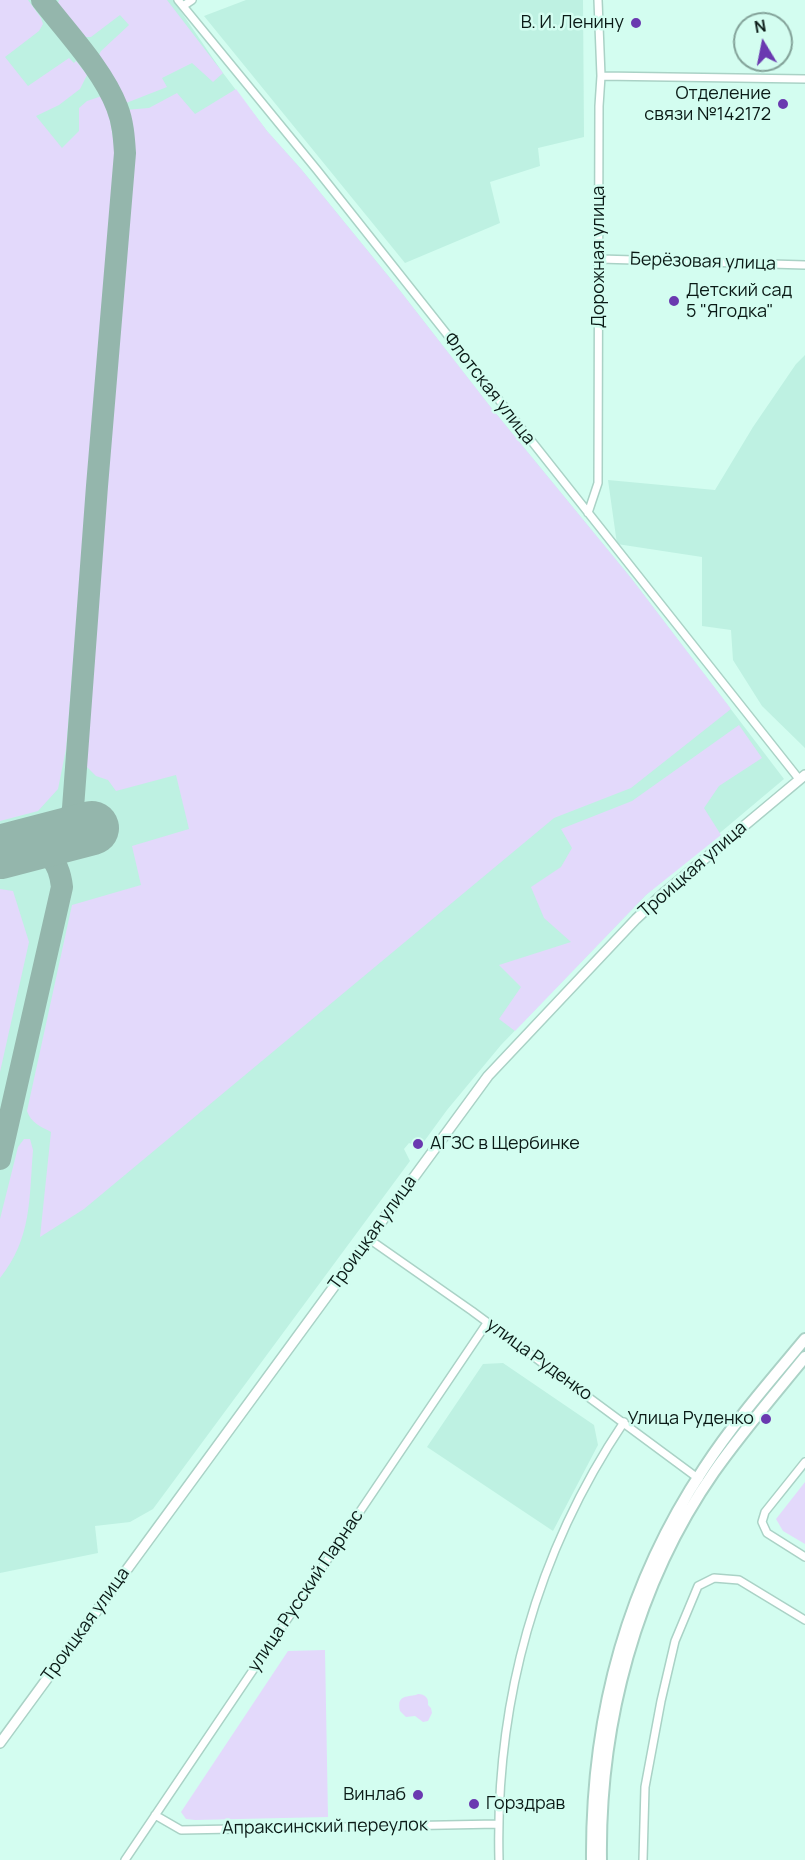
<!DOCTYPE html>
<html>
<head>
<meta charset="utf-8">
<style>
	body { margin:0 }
	#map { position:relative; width:805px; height:1860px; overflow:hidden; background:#d3fdf0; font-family:Manrope,sans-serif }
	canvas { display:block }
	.north { position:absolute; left:733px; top:12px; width:60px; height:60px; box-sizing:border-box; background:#d3fdf0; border:2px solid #83a299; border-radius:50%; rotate:350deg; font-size:16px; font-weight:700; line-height:24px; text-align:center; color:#0a1a16 }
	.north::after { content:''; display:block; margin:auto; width:21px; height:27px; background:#6a39b0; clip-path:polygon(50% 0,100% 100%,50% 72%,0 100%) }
</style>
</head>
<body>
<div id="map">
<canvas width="805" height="1860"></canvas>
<div class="north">N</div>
</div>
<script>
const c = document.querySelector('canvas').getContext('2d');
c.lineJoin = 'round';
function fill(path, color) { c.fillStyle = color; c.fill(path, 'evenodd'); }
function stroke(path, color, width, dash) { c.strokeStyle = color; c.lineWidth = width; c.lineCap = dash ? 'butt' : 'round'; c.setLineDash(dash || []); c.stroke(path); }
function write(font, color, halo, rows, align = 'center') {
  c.font = font + ' Manrope,sans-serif'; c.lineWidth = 5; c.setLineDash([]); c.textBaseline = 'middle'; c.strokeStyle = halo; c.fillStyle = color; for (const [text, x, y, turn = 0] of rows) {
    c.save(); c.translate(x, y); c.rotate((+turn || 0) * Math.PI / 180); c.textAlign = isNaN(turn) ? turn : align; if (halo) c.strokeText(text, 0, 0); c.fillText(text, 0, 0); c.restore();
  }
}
fill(new Path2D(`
	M 0,0 L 173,0 L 223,73 L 267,131 L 301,169 L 394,283 L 489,405 L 631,578 L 784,779 L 646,895 L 501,1045 L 447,1110 L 420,1147 L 409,1143 L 404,1149 L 410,1161 L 153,1509 L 130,1522 L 95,1526 L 98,1553 L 0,1573 Z
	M 246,0 L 583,0 L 584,137 L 538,148 L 540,166 L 490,182 L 500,223 L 405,263 L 204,16 Z
	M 805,355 L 805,748 L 762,706 L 733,660 L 731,630 L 702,626 L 702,557 L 617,544 L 608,480 L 715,490 L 753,427 L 796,364 Z
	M 503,1363 L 594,1425 L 598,1445 L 553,1531 L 427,1447 L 483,1364 Z`), '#bef1e2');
fill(new Path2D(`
	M 0,0 L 28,0 L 41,18 L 43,24 L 39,31 L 5,57 L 28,86 L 69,58 L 74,63 L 76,61 L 87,75 L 80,89 L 59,105 L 36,116 L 62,148 L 79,131 L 79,108 L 87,101 L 102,96 L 110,120 L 115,150 L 66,749 L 58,789 L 38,811 L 0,821 Z
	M 59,0 L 167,0 L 223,73 L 213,82 L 192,63 L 162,78 L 167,87 L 121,105 L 96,61 L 101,51 L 129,25 L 120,15 L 91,37 L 82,37 L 57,6 Z
	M 236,89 L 267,131 L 301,169 L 394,283 L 489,405 L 631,578 L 731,709 L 631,788 L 554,818 L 84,1209 L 40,1237 L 51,1132 C 40,1126 31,1123 27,1111 L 72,905 L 141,885 L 132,846 L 189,829 L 176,775 L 116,791 L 108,780 L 96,776 L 81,761 L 128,183 L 130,152 L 125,110 L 149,108 L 177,93 L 195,114 Z
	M 739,725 L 762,758 L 719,786 L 704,808 L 721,835 L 646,895 L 515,1031 L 499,1019 L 521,987 L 499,965 L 571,942 L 544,918 L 531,887 L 561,867 L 572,848 L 561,829 L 632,801 Z
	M 0,889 L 13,891 L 29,942 L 0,1072 Z
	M 24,1139 L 30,1139 L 33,1150 C 29,1199 32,1238 0,1278 L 0,1219 L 18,1147 Z
	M 805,1482 L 805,1544 L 783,1531 L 776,1519 Z
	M 325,1650 L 328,1817 L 195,1820 L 186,1819 L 181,1812 L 288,1651 Z
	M 418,1694 C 425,1694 429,1698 428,1705 L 431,1708 L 432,1713 L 428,1721 L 423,1722 L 415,1716 L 406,1717 L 400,1711 C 396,1693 409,1698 418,1694 Z`), '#e3d9fb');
stroke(new Path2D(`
	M 42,0 C 66,31 103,70 117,107 C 123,122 124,138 125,153 L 97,486 L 73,808 L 71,817 L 61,835
	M 0,1159 L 62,887 C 59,859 47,849 20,846`), '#94b6ac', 22);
stroke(new Path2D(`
	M 0,852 L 92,828`), '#94b6ac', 54);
const minor = new Path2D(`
	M 178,0 L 317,170 L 799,779
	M 183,6 L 192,0
	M 601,76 L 805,79
	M 600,259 L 805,265
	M 588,513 L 598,483 L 599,106 L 601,76 L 598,0
	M 369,1239 L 472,1311 L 699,1479
	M 805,1462 L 765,1512 L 762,1522 L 767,1533 L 805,1557
	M 155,1815 L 181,1830 L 498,1824
	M 125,1860 L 487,1323
	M 499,1860 C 495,1703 536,1553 624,1422
	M 643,1860 L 645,1787 L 661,1701 L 675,1641 L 698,1586 L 714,1578 L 739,1580 L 805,1620`);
const tertiary = new Path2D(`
	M 0,1743 L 488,1076 L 636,919 L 665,892 L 805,775`);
const secondary = new Path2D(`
	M 592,1860 C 591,1718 625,1587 704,1468 C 734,1422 770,1381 805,1339
	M 601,1860 C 599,1724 636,1584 714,1472 C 742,1432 774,1395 805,1357`);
stroke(minor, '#aad2c6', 10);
stroke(tertiary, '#aad2c6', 12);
stroke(secondary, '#aad2c6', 14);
stroke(minor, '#fff', 7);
stroke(tertiary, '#fff', 9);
stroke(secondary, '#fff', 10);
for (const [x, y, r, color] of [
	[636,23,6,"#6a39b0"],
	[783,104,6,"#6a39b0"],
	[674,301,6,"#6a39b0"],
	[418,1144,6,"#6a39b0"],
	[766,1419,6,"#6a39b0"],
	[418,1795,6,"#6a39b0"],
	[474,1804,6,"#6a39b0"]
]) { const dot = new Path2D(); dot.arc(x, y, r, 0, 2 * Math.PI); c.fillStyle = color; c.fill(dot); stroke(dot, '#d3fdf0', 2); }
write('18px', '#0a1a16', '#d3fdf0', [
	["В. И. Ленину",624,23],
	["Отделение",771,94],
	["связи №142172",771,115],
	["Детский сад",686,291,"left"],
	["5 \"Ягодка\"",686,312,"left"],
	["АГЗС в Щербинке",430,1144,"left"],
	["Улица Руденко",754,1419],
	["Винлаб",406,1795],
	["Горздрав",486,1804,"left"]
], 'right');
write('18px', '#0a1a16', '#d3fdf0', [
	["Дорожная улица",599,257,-90],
	["Берёзовая улица",703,262,2],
	["Флотская улица",489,389,52],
	["Троицкая улица",693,870,-41],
	["Троицкая улица",373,1233,-54],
	["улица Руденко",539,1360,36],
	["улица Русский Парнас",306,1591,-56],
	["Троицкая улица",86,1625,-54],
	["Апраксинский переулок",325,1827,-1]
]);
</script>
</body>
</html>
